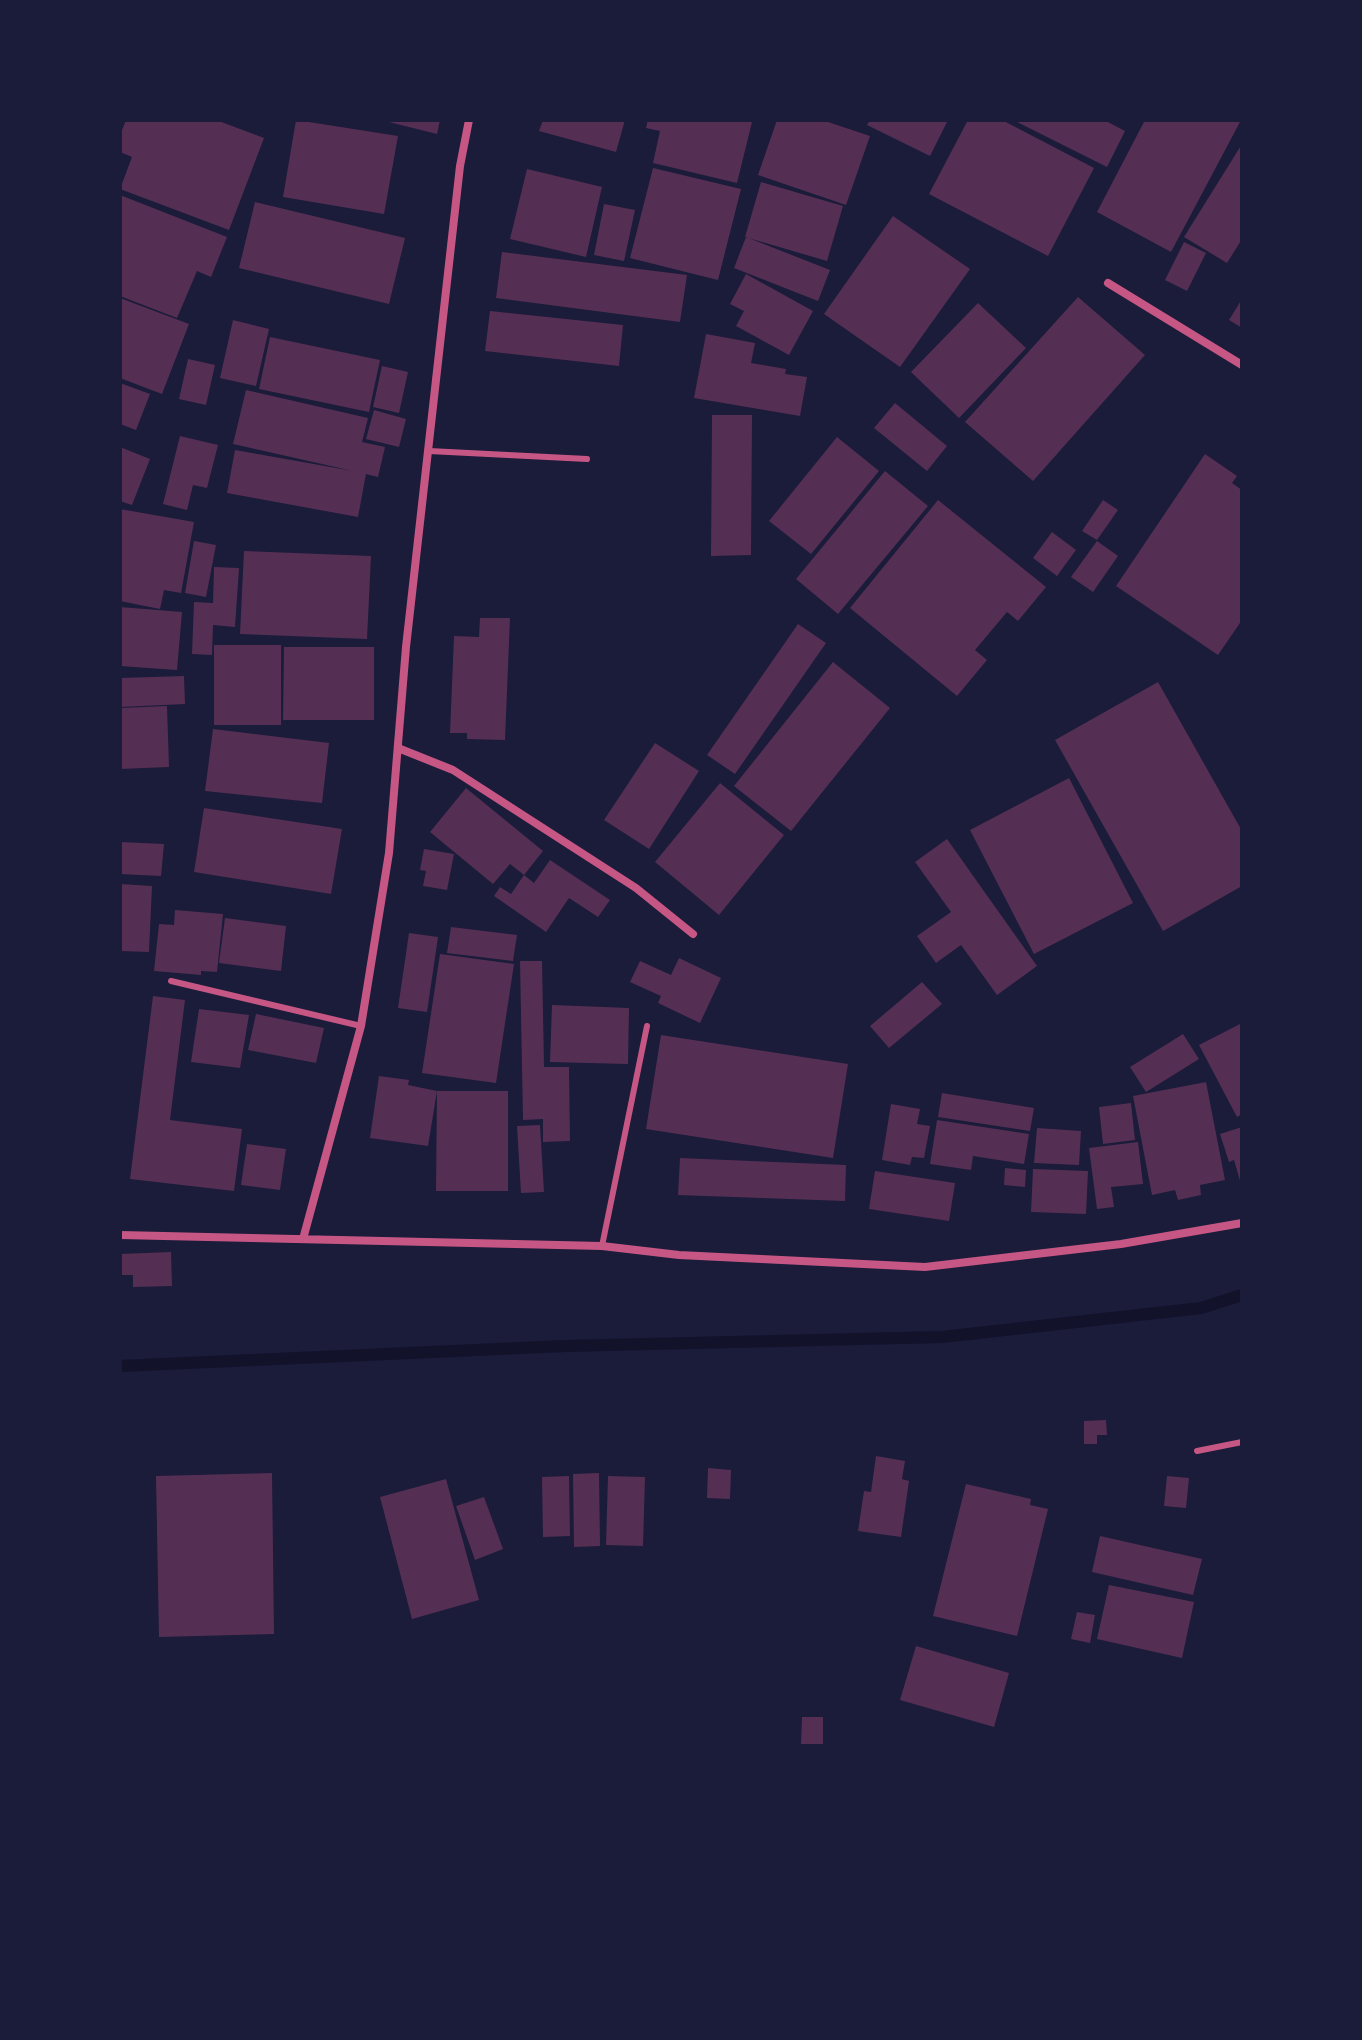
<!DOCTYPE html>
<html>
<head>
<meta charset="utf-8">
<style>
	body { margin:0 }
	#map { position:relative; width:1362px; height:2040px; overflow:hidden; background:#1b1b3a; font-family:Mulish,sans-serif }
	canvas { display:block }
	.frame { position:absolute; inset:0; border:122px solid #1b1b3a; pointer-events:none }
</style>
</head>
<body>
<div id="map">
<canvas width="1362" height="2040"></canvas>
<div class="frame"></div>
</div>
<script>
const c = document.querySelector('canvas').getContext('2d');
c.lineJoin = 'round';
function stroke(path, color, width, dash) { c.strokeStyle = color; c.lineWidth = width; c.lineCap = dash ? 'butt' : 'round'; c.setLineDash(dash || []); c.stroke(path); }
function fill(path, color) { c.fillStyle = color; c.fill(path, 'evenodd'); }
stroke(new Path2D(`
	M 120,1366 L 565,1346 L 942,1337 L 1201,1308 L 1242,1295`), '#12122b', 12);
fill(new Path2D(`
	M 126,120 L 216,120 L 264,138 L 229,230 L 120,189 L 132,157 L 120,152 L 120,135 Z
	M 296,120 L 398,136 L 384,214 L 283,197 Z
	M 381,120 L 440,120 L 437,134 Z
	M 543,120 L 625,120 L 616,152 L 539,131 Z
	M 648,120 L 752,122 L 737,183 L 653,163 L 660,131 L 646,128 Z
	M 777,120 L 822,120 L 870,136 L 846,205 L 758,175 Z
	M 870,120 L 948,120 L 930,156 L 867,125 Z
	M 968,120 L 1002,120 L 1094,168 L 1048,256 L 929,194 Z
	M 1013,120 L 1104,120 L 1125,131 L 1107,167 Z
	M 1145,120 L 1236,120 L 1240,122 L 1171,252 L 1097,212 Z
	M 1242,144 L 1242,239 L 1227,263 L 1184,237 Z
	M 653,168 L 741,189 L 718,280 L 630,258 Z
	M 527,169 L 602,187 L 586,257 L 510,239 Z
	M 761,182 L 843,206 L 827,261 L 745,237 Z
	M 120,195 L 227,237 L 211,277 L 197,271 L 177,318 L 120,296 Z
	M 255,202 L 405,238 L 389,304 L 239,268 Z
	M 604,204 L 635,210 L 624,261 L 594,255 Z
	M 893,216 L 970,269 L 900,367 L 824,314 Z
	M 746,237 L 830,270 L 818,301 L 734,268 Z
	M 1184,242 L 1206,253 L 1187,291 L 1165,280 Z
	M 502,252 L 687,275 L 680,322 L 496,298 Z
	M 746,274 L 813,311 L 789,355 L 736,326 L 744,311 L 730,304 Z
	M 1078,297 L 1145,355 L 1033,481 L 965,422 Z
	M 120,298 L 189,324 L 162,394 L 120,378 Z
	M 1242,299 L 1242,328 L 1229,320 Z
	M 978,303 L 1026,348 L 959,418 L 911,372 Z
	M 490,311 L 623,325 L 619,366 L 485,351 Z
	M 233,320 L 269,329 L 256,386 L 220,378 Z
	M 706,334 L 755,343 L 751,363 L 786,369 L 785,374 L 807,377 L 800,416 L 694,398 Z
	M 270,337 L 380,360 L 369,412 L 259,389 Z
	M 188,359 L 215,365 L 206,405 L 179,399 Z
	M 382,366 L 408,372 L 399,413 L 373,407 Z
	M 120,383 L 150,394 L 136,430 L 120,424 Z
	M 246,390 L 368,418 L 362,442 L 385,447 L 378,477 L 366,474 L 358,517 L 227,493 L 235,450 L 353,471 L 233,444 Z
	M 895,403 L 947,446 L 927,471 L 874,428 Z
	M 374,410 L 406,419 L 399,447 L 366,439 Z
	M 712,415 L 752,415 L 751,555 L 711,556 Z
	M 180,436 L 218,445 L 207,488 L 193,485 L 187,510 L 163,504 Z
	M 837,437 L 879,471 L 811,554 L 769,521 Z
	M 120,447 L 150,459 L 132,505 L 120,501 Z
	M 1205,454 L 1237,476 L 1232,483 L 1242,490 L 1242,620 L 1218,655 L 1116,586 Z
	M 885,471 L 928,506 L 838,614 L 796,579 Z
	M 938,500 L 1046,587 L 1018,621 L 1007,612 L 975,650 L 987,660 L 957,696 L 850,608 Z
	M 1103,500 L 1118,510 L 1097,540 L 1082,531 Z
	M 120,509 L 194,522 L 181,593 L 164,590 L 160,609 L 120,601 Z
	M 1052,532 L 1076,550 L 1057,576 L 1033,558 Z
	M 194,541 L 216,545 L 206,597 L 185,593 Z
	M 1097,541 L 1118,556 L 1093,592 L 1071,577 Z
	M 244,551 L 371,556 L 367,639 L 240,634 Z
	M 214,567 L 239,568 L 235,627 L 213,625 L 212,655 L 192,654 L 194,602 L 213,603 Z
	M 120,607 L 182,612 L 177,670 L 120,666 Z
	M 480,618 L 510,618 L 505,740 L 467,739 L 467,733 L 450,733 L 454,636 L 479,637 Z
	M 798,624 L 826,643 L 735,774 L 707,755 Z
	M 214,645 L 281,645 L 281,725 L 214,725 Z
	M 284,647 L 374,647 L 374,720 L 283,720 Z
	M 833,662 L 890,708 L 791,831 L 734,786 Z
	M 184,676 L 185,704 L 120,707 L 120,678 Z
	M 1158,682 L 1242,831 L 1242,886 L 1163,931 L 1055,740 Z
	M 167,706 L 169,767 L 120,769 L 120,708 Z
	M 213,729 L 329,743 L 322,803 L 205,791 Z
	M 655,743 L 699,771 L 649,849 L 604,820 Z
	M 1069,778 L 1133,903 L 1034,954 L 970,830 Z
	M 720,783 L 784,835 L 719,915 L 655,862 Z
	M 466,788 L 543,851 L 524,875 L 510,864 L 493,884 L 430,832 Z
	M 204,808 L 342,829 L 331,894 L 194,872 Z
	M 947,839 L 1037,966 L 997,995 L 961,945 L 936,963 L 917,936 L 951,912 L 915,862 Z
	M 120,842 L 164,844 L 161,876 L 120,874 Z
	M 424,849 L 454,854 L 447,890 L 423,886 L 426,871 L 420,870 Z
	M 550,860 L 610,900 L 598,917 L 569,898 L 546,932 L 494,896 L 500,887 L 511,894 L 524,875 L 534,883 Z
	M 120,884 L 152,886 L 149,952 L 120,951 Z
	M 175,910 L 223,914 L 217,972 L 201,971 L 201,975 L 154,971 L 159,924 L 174,925 Z
	M 225,918 L 286,926 L 281,971 L 219,963 Z
	M 451,927 L 517,935 L 513,961 L 447,953 Z
	M 409,933 L 438,937 L 427,1012 L 398,1008 Z
	M 440,954 L 514,964 L 496,1083 L 422,1073 Z
	M 679,958 L 721,978 L 700,1023 L 658,1003 L 661,996 L 630,982 L 640,961 L 671,975 Z
	M 520,961 L 542,961 L 544,1067 L 569,1067 L 570,1141 L 543,1142 L 543,1119 L 523,1120 Z
	M 922,982 L 942,1004 L 889,1048 L 870,1026 Z
	M 153,996 L 185,1000 L 170,1120 L 242,1129 L 234,1191 L 130,1179 Z
	M 552,1005 L 629,1008 L 628,1064 L 550,1062 Z
	M 199,1009 L 249,1015 L 240,1068 L 191,1062 Z
	M 256,1014 L 324,1028 L 316,1063 L 248,1050 Z
	M 1242,1023 L 1242,1114 L 1237,1117 L 1199,1045 Z
	M 1183,1034 L 1199,1059 L 1146,1092 L 1130,1067 Z
	M 661,1035 L 848,1064 L 833,1158 L 646,1129 Z
	M 379,1076 L 409,1080 L 408,1085 L 437,1091 L 508,1091 L 508,1191 L 436,1191 L 437,1091 L 428,1146 L 370,1138 Z
	M 1206,1082 L 1225,1180 L 1200,1185 L 1201,1195 L 1178,1200 L 1175,1190 L 1152,1195 L 1133,1096 Z
	M 942,1093 L 1034,1108 L 1030,1131 L 938,1117 Z
	M 1131,1103 L 1135,1140 L 1103,1144 L 1099,1107 Z
	M 891,1104 L 920,1109 L 917,1124 L 930,1126 L 924,1158 L 912,1157 L 910,1165 L 882,1160 Z
	M 937,1120 L 1029,1134 L 1024,1164 L 973,1156 L 971,1170 L 930,1164 Z
	M 540,1125 L 544,1192 L 521,1193 L 517,1126 Z
	M 1242,1127 L 1242,1184 L 1241,1184 L 1234,1160 L 1229,1162 L 1220,1134 Z
	M 1037,1128 L 1081,1131 L 1079,1165 L 1034,1163 Z
	M 1138,1142 L 1143,1184 L 1111,1187 L 1114,1207 L 1097,1209 L 1089,1148 Z
	M 247,1144 L 286,1149 L 280,1190 L 241,1185 Z
	M 680,1158 L 846,1165 L 845,1201 L 678,1195 Z
	M 1005,1168 L 1026,1170 L 1025,1187 L 1004,1185 Z
	M 1033,1169 L 1088,1171 L 1086,1214 L 1031,1212 Z
	M 875,1171 L 955,1183 L 949,1221 L 869,1209 Z
	M 171,1252 L 172,1286 L 133,1287 L 133,1275 L 120,1275 L 120,1254 Z
	M 1106,1420 L 1107,1435 L 1097,1435 L 1097,1444 L 1084,1444 L 1084,1421 Z
	M 876,1456 L 905,1461 L 902,1479 L 909,1481 L 901,1537 L 858,1531 L 864,1491 L 871,1492 Z
	M 708,1468 L 731,1470 L 730,1499 L 707,1498 Z
	M 272,1473 L 274,1634 L 159,1637 L 156,1476 Z
	M 599,1473 L 600,1546 L 574,1547 L 573,1474 Z
	M 569,1476 L 570,1536 L 543,1537 L 542,1477 Z
	M 608,1476 L 645,1477 L 643,1546 L 606,1545 Z
	M 1167,1476 L 1189,1478 L 1186,1508 L 1164,1506 Z
	M 446,1479 L 479,1600 L 412,1619 L 380,1497 Z
	M 966,1484 L 1031,1499 L 1030,1505 L 1048,1509 L 1017,1636 L 933,1616 Z
	M 484,1497 L 503,1549 L 475,1560 L 456,1506 Z
	M 1100,1536 L 1202,1559 L 1193,1595 L 1092,1572 Z
	M 1109,1585 L 1194,1602 L 1182,1658 L 1097,1639 Z
	M 1077,1612 L 1095,1615 L 1090,1643 L 1071,1639 Z
	M 916,1646 L 1009,1673 L 994,1727 L 900,1700 Z
	M 802,1717 L 823,1717 L 823,1744 L 801,1744 Z`), '#542f53');
stroke(new Path2D(`
	M 429,451 L 587,459
	M 171,981 L 361,1026
	M 602,1246 L 647,1026
	M 1197,1451 L 1242,1442`), '#c65784', 6);
stroke(new Path2D(`
	M 1108,283 L 1242,365
	M 398,748 L 453,770 L 636,888 L 693,934
	M 120,1235 L 602,1246 L 679,1255 L 925,1267 L 1121,1244 L 1242,1223
	M 303,1239 L 361,1026 L 389,853 L 406,647 L 460,166 L 469,120`), '#c65784', 8);
</script>
</body>
</html>
